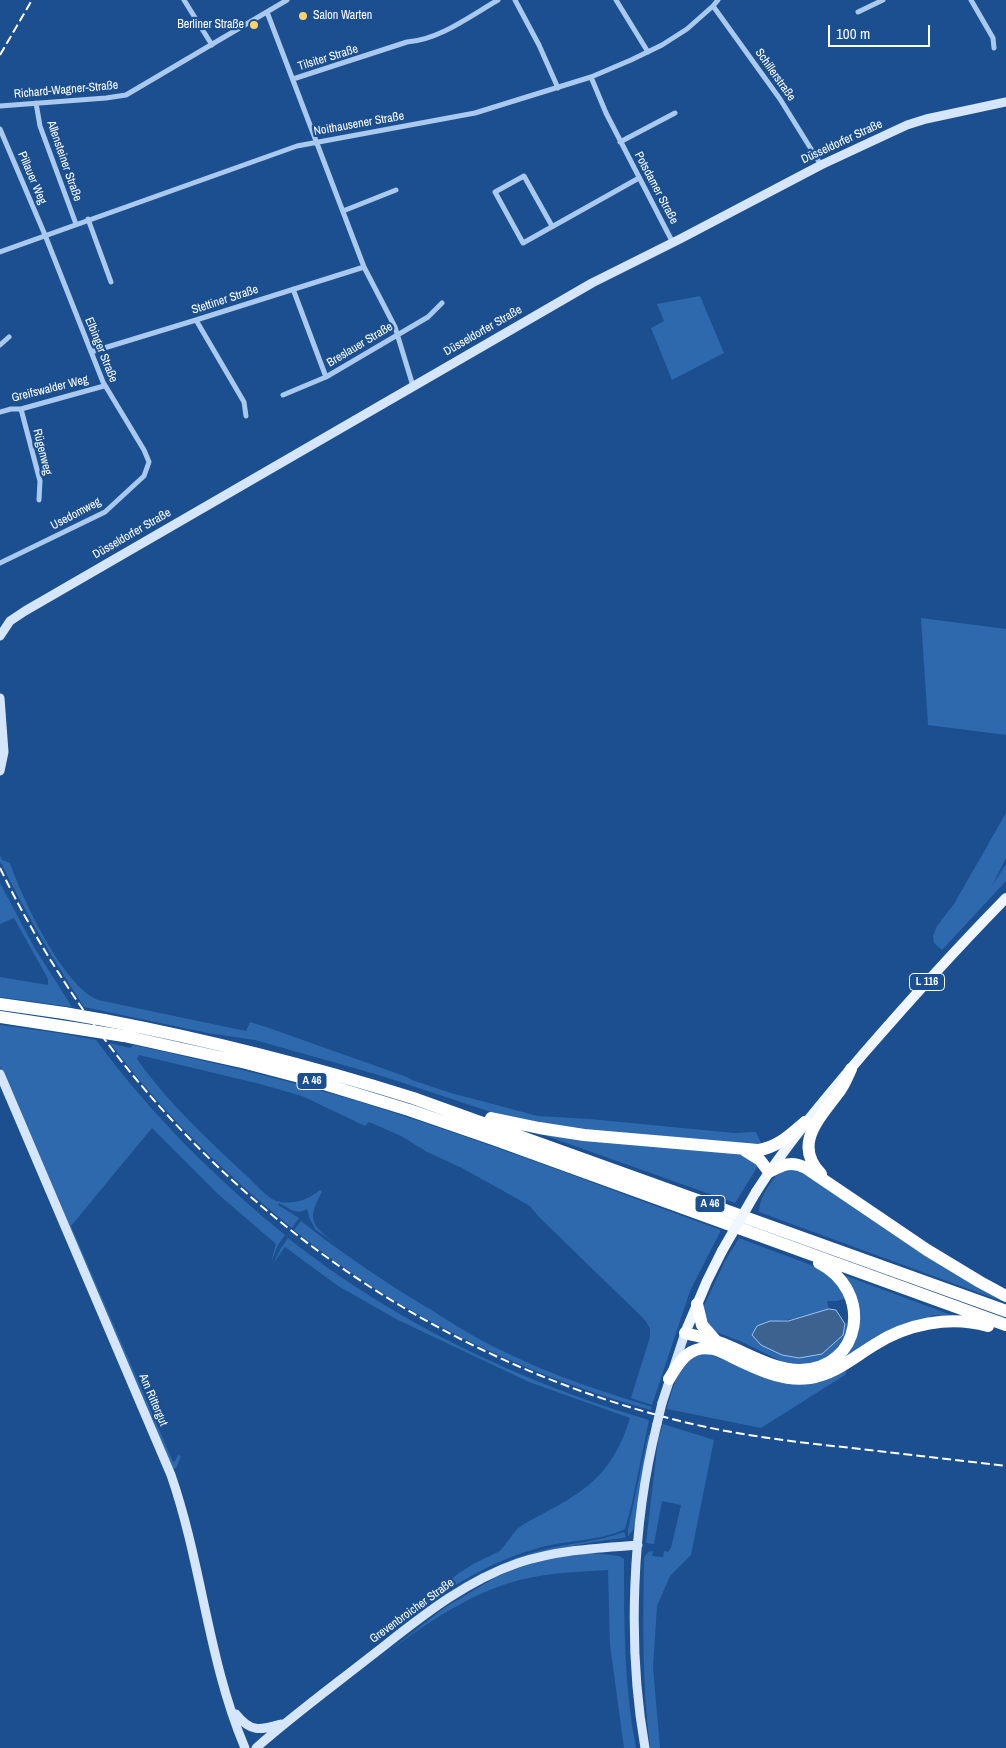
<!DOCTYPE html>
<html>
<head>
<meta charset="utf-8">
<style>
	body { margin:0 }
	#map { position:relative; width:1006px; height:1748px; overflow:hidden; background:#1b4f8f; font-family:"Archivo Narrow",sans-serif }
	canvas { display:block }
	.scale { position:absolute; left:828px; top:25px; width:102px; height:22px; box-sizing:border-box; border:2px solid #fff; border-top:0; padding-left:6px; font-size:15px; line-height:18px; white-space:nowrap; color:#fff; -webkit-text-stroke:4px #1b4f8f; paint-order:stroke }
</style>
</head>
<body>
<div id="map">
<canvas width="1006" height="1748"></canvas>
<div class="scale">100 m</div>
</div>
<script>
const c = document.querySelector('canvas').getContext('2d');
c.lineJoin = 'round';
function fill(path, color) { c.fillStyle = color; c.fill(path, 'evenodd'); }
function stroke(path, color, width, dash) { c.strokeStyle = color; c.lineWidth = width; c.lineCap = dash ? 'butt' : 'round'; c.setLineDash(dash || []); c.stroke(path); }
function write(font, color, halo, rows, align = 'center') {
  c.font = font + ' "Archivo Narrow",sans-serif'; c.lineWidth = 4.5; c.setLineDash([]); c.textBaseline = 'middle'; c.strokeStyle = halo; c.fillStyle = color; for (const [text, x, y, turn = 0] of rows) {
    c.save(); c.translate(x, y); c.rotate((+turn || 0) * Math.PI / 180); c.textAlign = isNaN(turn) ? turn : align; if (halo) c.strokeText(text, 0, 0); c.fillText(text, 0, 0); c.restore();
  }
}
fill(new Path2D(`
	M 700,296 L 724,353 L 672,380 L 651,328 L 664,321 L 657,304 Z
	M 921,618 L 1006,629 L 1006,735 L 928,725 Z
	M 1006,813 L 1006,858 L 992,886 L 1006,864 L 1006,881 L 942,950 L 934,943 L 933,936 L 937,926 L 954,904 Z
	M 0,855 L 2,860 L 10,863 C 22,898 63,986 98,1000 L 246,1031 L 250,1022 L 269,1028 L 407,1077 L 412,1080 L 451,1093 L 538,1116 L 590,1119 L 734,1133 L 756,1132 L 761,1143 L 752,1144 L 606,1133 L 548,1125 L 500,1115 L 382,1076 L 255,1040 L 208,1033 L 84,1007 C 53,960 25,912 0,861 Z
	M 0,883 L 34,947 L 72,1007 L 0,997 L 0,977 L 48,985 L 48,979 L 14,918 L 0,924 Z
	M 0,1025 L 58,1033 L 96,1040 C 150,1113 214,1177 285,1235 L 278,1245 L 271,1262 L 276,1244 L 219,1195 L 152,1128 L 71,1226 L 173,1462 L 175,1461 L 178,1455 L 181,1456 L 176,1468 L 172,1469 L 0,1066 Z
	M 110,1043 L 130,1048 L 133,1045 C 208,1061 283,1079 357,1101 C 480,1139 600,1186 721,1230 L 690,1291 L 652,1405 L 631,1398 L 650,1337 L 650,1328 L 645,1320 L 539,1217 L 530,1206 L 516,1198 L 462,1168 L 427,1152 L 401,1136 L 369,1122 L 365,1126 L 302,1096 L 260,1084 L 139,1055 L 137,1059 C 168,1103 209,1141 248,1177 C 254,1183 267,1197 274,1200 C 289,1206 307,1201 320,1190 L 322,1192 C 305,1222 313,1226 339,1246 L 315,1229 L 309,1217 L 307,1209 C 297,1216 289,1208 279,1203 L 278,1205 L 299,1218 L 292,1228 C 224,1173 162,1112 110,1043 Z
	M 538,1133 L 730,1151 L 751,1158 L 758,1166 L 735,1203 Z
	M 795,1167 L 926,1256 L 1004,1302 L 759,1212 C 759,1197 772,1180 782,1169 Z
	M 301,1221 C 343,1254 387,1284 433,1311 C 458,1327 482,1342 509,1354 C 554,1376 604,1392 652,1407 L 651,1410 C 523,1375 398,1314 294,1230 Z
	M 288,1238 C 394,1322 519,1382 649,1420 L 632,1503 L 625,1529 C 600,1541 569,1540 542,1547 C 482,1563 438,1595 389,1632 L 386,1628 L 390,1628 L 459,1573 L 475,1563 L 500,1551 L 517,1529 L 524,1524 C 579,1494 610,1482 630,1418 L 529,1382 L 398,1320 L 338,1286 L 285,1247 L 273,1264 L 281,1248 Z
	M 739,1238 L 816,1267 L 833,1278 L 845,1298 C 840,1302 834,1301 827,1301 L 829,1309 C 809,1316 791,1321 770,1321 L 842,1335 L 849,1316 L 845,1336 L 839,1345 L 834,1352 L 813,1365 L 787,1364 L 742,1342 L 711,1330 L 707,1326 L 703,1308 L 725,1261 Z
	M 841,1274 L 954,1316 L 934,1315 L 877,1337 L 834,1366 L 855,1338 Z
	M 709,1354 L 761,1375 L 847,1369 L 845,1375 L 761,1428 L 667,1409 C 670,1394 681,1359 697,1355 C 700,1354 705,1354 709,1354 Z
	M 663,1424 L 714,1440 L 691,1555 L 670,1576 L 657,1606 L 653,1667 L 660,1748 L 650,1748 C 642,1684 643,1622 644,1558 L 648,1552 L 653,1551 L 652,1556 L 663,1557 L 664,1551 L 668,1552 L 671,1548 L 681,1505 L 662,1501 L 654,1544 L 646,1543 L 658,1440 Z
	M 648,1435 L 650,1435 L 635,1524 L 633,1530 L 628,1536 L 628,1530 Z
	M 624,1532 L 626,1537 L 623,1538 C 568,1545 514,1555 465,1583 C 440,1597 417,1616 394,1634 L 393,1633 C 440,1595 483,1566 542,1550 C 569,1543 598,1542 624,1532 Z
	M 592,1553 L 619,1556 L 624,1559 C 624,1623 624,1686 636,1748 L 624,1748 L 610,1645 L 608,1570 C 575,1572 541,1573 509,1583 C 447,1603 395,1647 344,1686 L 444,1608 L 496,1577 L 520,1567 L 557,1557 Z`), '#2e69ad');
const water = new Path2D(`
	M 829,1309 L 836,1310 L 845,1324 L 843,1335 L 822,1354 L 799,1358 L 782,1355 L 761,1345 L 752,1335 L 757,1326 L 770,1321 L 788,1321 Z`);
fill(water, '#3c6290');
stroke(water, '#9cc4f0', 1);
stroke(new Path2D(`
	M 184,0 L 212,45
	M 515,0 L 539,45 L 558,88
	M 616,0 L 648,52
	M 718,0 L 713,6 L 780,99 L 821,165
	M 971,0 L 993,38 L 994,48
	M 267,12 L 364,267 L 395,327 L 413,386
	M 858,12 L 883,0
	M 591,77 L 606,113 L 673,243
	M 293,79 L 407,42 C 439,40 470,16 498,0
	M 36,103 L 40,126 L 76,224
	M 0,106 L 106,98 L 126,95 L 287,0
	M 0,129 L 45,235 L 103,382 L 144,450 L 149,462 L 144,476 L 105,512 L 0,563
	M 620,142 L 675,113
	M 343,211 L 396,190
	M 88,219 L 111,282
	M 552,226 L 524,176 L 495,192 L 523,243 L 639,178
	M 0,252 L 297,146 L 475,113 L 591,77 L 631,60 L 662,45 L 687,29 L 713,6
	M 293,289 L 326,377
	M 196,320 L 244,402 L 246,416
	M 0,345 L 9,337
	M 91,352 L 196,320 L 364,267
	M 283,395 L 326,377 L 428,317 L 442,303
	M 21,409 L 40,481 L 39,500
	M 0,412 L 11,409 L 21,409 L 104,386`), '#a9c9ee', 5);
stroke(new Path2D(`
	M 0,636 L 10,621 L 25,611 L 592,283 L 680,239 L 821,165 L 907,125 L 926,119 L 1006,102
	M 0,698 L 4,752 L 0,771
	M 0,1074 L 171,1475 C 202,1564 208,1661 245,1748
	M 662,1403 L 685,1333
	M 236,1714 C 251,1733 260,1730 281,1724
	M 256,1748 C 291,1717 329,1689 366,1660 C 414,1623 460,1583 518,1563 C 558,1550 597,1548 638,1545
	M 645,1748 C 627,1647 632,1524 657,1424`), '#d6e6fa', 9);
stroke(new Path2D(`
	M 756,1192 C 788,1142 826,1098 864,1053 C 910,1000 957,948 1006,898
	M 685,1333 L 707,1281 L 722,1251`), '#f0f6ff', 10);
stroke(new Path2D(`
	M 0,1004 L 64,1013
	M 0,1017 L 73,1028
	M 104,1020 C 209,1040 311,1066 413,1098 L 1006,1311
	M 124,1036 L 246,1063 L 311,1080 L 409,1110 L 496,1140 L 1006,1325
	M 491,1118 L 539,1128 L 584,1135 L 758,1150 C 777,1148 791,1134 805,1122
	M 744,1150 L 760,1160 L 769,1172 C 782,1165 791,1160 806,1168 L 927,1250 L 980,1282 L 1006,1296
	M 821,1174 C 792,1144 820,1118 838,1093 C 844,1086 847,1077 851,1069
	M 697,1304 L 702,1325 L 715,1340
	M 685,1333 C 696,1336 708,1338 718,1342 C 744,1351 772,1370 800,1370 C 862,1369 874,1291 819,1263
	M 669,1379 C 674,1371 679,1361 687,1355 C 694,1349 704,1347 713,1349 C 720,1350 727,1355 734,1358 C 758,1369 782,1382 810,1378 C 835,1374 853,1358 874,1345 C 906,1324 950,1315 988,1326`), '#fff', 12);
stroke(new Path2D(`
	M 0,55 L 32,0
	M 0,868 C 134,1144 382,1347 680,1421 C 736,1435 794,1442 852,1448 C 903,1454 955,1460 1006,1466`), '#fff', 2, [9, 4]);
stroke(new Path2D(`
	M 657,1424 L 662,1403`), '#d6e6fa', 9);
stroke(new Path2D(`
	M 722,1251 L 756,1192`), '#f0f6ff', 10);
stroke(new Path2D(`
	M 64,1013 L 104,1020
	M 73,1028 L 124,1036`), '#fff', 12);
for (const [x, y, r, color] of [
	[303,16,5,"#ffd166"],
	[254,25,5,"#ffd166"]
]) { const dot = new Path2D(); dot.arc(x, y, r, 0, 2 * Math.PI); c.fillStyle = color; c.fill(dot); stroke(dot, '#1b4f8f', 2); }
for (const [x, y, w] of [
	[927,982,35],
	[312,1081,30],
	[710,1204,30]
]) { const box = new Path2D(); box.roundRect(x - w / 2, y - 8.5, w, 17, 4); c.fillStyle = '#1b4f8f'; c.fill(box); stroke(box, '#fff', 1); }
write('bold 11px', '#fff', null, [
	["L 116",927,982],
	["A 46",312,1081],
	["A 46",710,1204]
]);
write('12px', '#fff', '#1b4f8f', [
	["Salon Warten",313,16],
	["Berliner Straße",244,25,"right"]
], 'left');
write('12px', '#fff', '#1b4f8f', [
	["Tilsiter Straße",328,58,-17],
	["Schillerstraße",775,75,55],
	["Richard-Wagner-Straße",66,90,-5],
	["Noithausener Straße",359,124,-10],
	["Düsseldorfer Straße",842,142,-25],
	["Allensteiner Straße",64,161,71],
	["Pillauer Weg",32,178,67],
	["Potsdamer Straße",656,188,62],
	["Stettiner Straße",225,300,-18],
	["Düsseldorfer Straße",483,331,-30],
	["Breslauer Straße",360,345,-31],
	["Elbinger Straße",101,350,68],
	["Greifswalder Weg",50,389,-14],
	["Rügenweg",42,452,76],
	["Usedomweg",76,514,-28],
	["Düsseldorfer Straße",132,534,-30],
	["Am Rittergut",153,1400,67],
	["Grevenbroicher Straße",412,1611,-36]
]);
</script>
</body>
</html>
